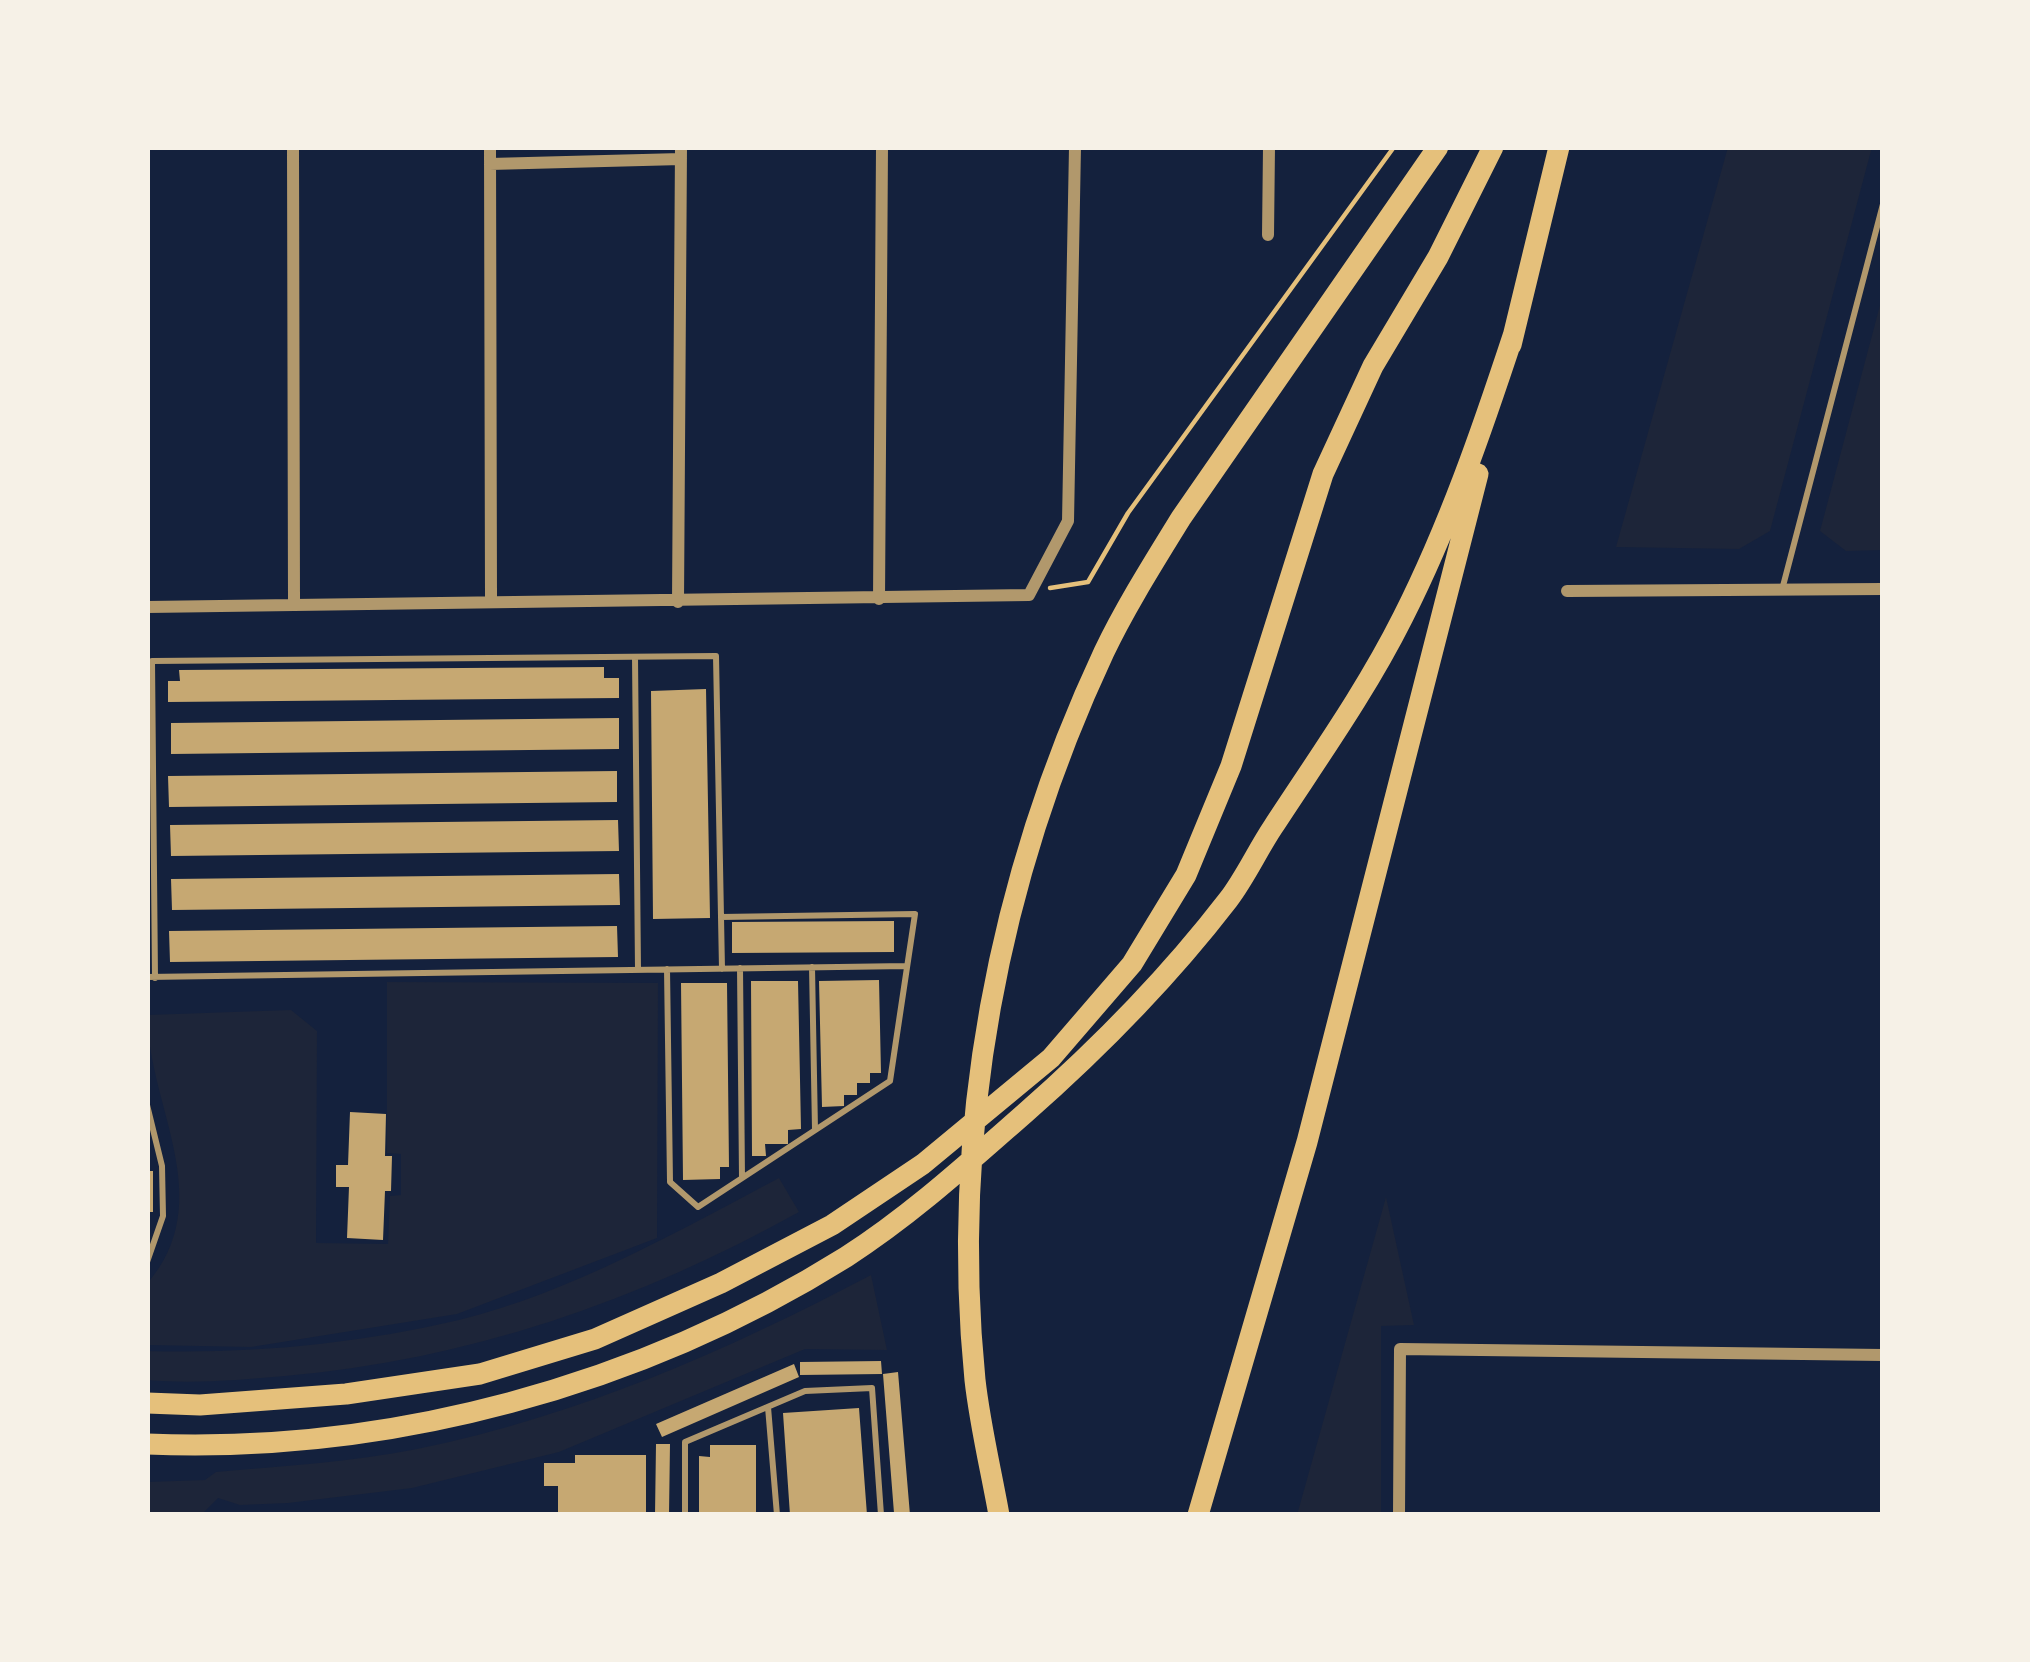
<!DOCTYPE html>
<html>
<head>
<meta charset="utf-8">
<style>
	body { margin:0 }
	#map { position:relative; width:2030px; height:1662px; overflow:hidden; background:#14213d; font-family:"Space Grotesk",sans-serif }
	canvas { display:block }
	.frame { position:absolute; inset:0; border:150px solid #f6f1e7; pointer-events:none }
</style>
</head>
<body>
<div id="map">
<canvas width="2030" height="1662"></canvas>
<div class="frame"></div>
</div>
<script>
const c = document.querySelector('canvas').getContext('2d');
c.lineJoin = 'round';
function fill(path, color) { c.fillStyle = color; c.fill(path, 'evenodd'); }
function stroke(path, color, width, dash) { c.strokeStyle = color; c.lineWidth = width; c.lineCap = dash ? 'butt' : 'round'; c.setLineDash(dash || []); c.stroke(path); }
fill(new Path2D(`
	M 1728,147 L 1872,147 L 1770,531 L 1739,549 L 1616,547 Z
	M 1883,294 L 1883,550 L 1846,551 L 1820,531 Z
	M 387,982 L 658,983 L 657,1238 L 457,1314 L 251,1347 L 147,1345 L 147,1284 C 219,1200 149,1109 147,1015 L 291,1010 L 317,1031 L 316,1243 L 388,1244 L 390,1196 L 401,1195 L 401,1154 L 387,1153 Z
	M 779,1178 L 799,1212 C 639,1301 468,1360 285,1376 C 240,1380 192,1384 147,1380 L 147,1351 C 252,1354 356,1344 459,1320 C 569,1293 679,1231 779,1178 Z
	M 1386,1197 L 1414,1325 L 1381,1326 L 1381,1515 L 1297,1515 Z
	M 871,1275 L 887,1350 L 805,1349 L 559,1452 L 412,1488 L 288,1503 L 240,1505 L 218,1498 L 201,1515 L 147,1515 L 147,1482 L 205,1480 L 216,1472 C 283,1466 351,1462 417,1449 C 578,1416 727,1351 871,1275 Z`), '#1d2539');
fill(new Path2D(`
	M 604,667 L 604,678 L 619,678 L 619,698 L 168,702 L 168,681 L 180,681 L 179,670 Z
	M 706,689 L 710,918 L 653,919 L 651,691 Z
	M 619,718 L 619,749 L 171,754 L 171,723 Z
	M 617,771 L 617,802 L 169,807 L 168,776 Z
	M 618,820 L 619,851 L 171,856 L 170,825 Z
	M 619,874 L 620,905 L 172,910 L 171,879 Z
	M 894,921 L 894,952 L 732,953 L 732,922 Z
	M 617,926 L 618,957 L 170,962 L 169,931 Z
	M 879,980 L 881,1073 L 870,1073 L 870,1083 L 857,1083 L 857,1095 L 844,1095 L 844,1106 L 822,1107 L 819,981 Z
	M 751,981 L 798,981 L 801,1129 L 788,1130 L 788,1144 L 765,1144 L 766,1156 L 752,1156 Z
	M 681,983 L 727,983 L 729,1167 L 720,1167 L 720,1179 L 683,1180 Z
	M 350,1112 L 386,1114 L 385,1156 L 392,1156 L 391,1191 L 385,1191 L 383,1240 L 347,1238 L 349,1187 L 336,1187 L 336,1165 L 348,1165 Z
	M 147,1171 L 153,1171 L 153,1212 L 147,1212 Z
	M 881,1361 L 882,1374 L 800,1375 L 800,1362 Z
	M 794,1364 L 799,1377 L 662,1437 L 656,1424 Z
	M 898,1372 L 910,1515 L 894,1513 L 883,1374 Z
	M 859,1408 L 867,1515 L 790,1515 L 783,1413 Z
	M 656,1444 L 670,1444 L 669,1515 L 655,1515 Z
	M 710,1445 L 756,1445 L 756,1515 L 699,1515 L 699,1456 L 710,1457 Z
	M 575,1455 L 646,1455 L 646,1515 L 558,1515 L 558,1486 L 544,1486 L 544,1463 L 575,1463 Z`), '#c6a872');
stroke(new Path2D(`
	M 1050,588 L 1088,582 L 1128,513 L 1394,147`), '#e5c07b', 4.5);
stroke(new Path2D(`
	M 1783,586 L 1883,204
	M 635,657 L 638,970
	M 812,967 L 815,1130
	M 740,968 L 742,1178
	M 667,969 L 670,1182 L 698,1207 L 890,1081 L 915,914 L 721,917
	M 147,977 L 907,966
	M 155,978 L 152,661 L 716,656 L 722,969
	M 147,1105 L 162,1166 L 163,1216 L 147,1262
	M 768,1407 L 777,1515
	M 685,1515 L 685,1442 L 805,1391 L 872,1388 L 881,1515`), '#b1986c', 6);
stroke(new Path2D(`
	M 293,147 L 294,605
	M 490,147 L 491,602
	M 490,164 L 681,159
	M 1268,235 L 1269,147
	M 1567,591 L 1883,589
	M 879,599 L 882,147
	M 678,602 L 681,147
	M 147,607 L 1029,595 L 1068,521 L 1075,147
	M 1399,1515 L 1400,1349 L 1883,1355`), '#b1986c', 12);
stroke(new Path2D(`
	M 1511,345 L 1559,147
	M 147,1403 L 200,1405 L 346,1394 L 480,1374 L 595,1339 L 721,1283 L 832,1225 L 923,1164 L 1051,1058 L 1132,964 L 1186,875 L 1231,766 L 1323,474 L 1373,366 L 1438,257 L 1493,147
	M 147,1444 C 389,1454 640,1386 846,1257 C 910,1216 967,1164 1024,1114 C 1098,1049 1168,978 1228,900 C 1245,878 1257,851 1273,827 C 1318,758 1366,691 1403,617 C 1449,526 1482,430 1514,333
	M 999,1515 C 991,1470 980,1425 975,1380 C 950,1131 998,878 1104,652 C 1126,606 1154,562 1181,518 L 1438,147
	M 1198,1515 L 1307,1142 L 1478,474`), '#e5c07b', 21);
</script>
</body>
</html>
